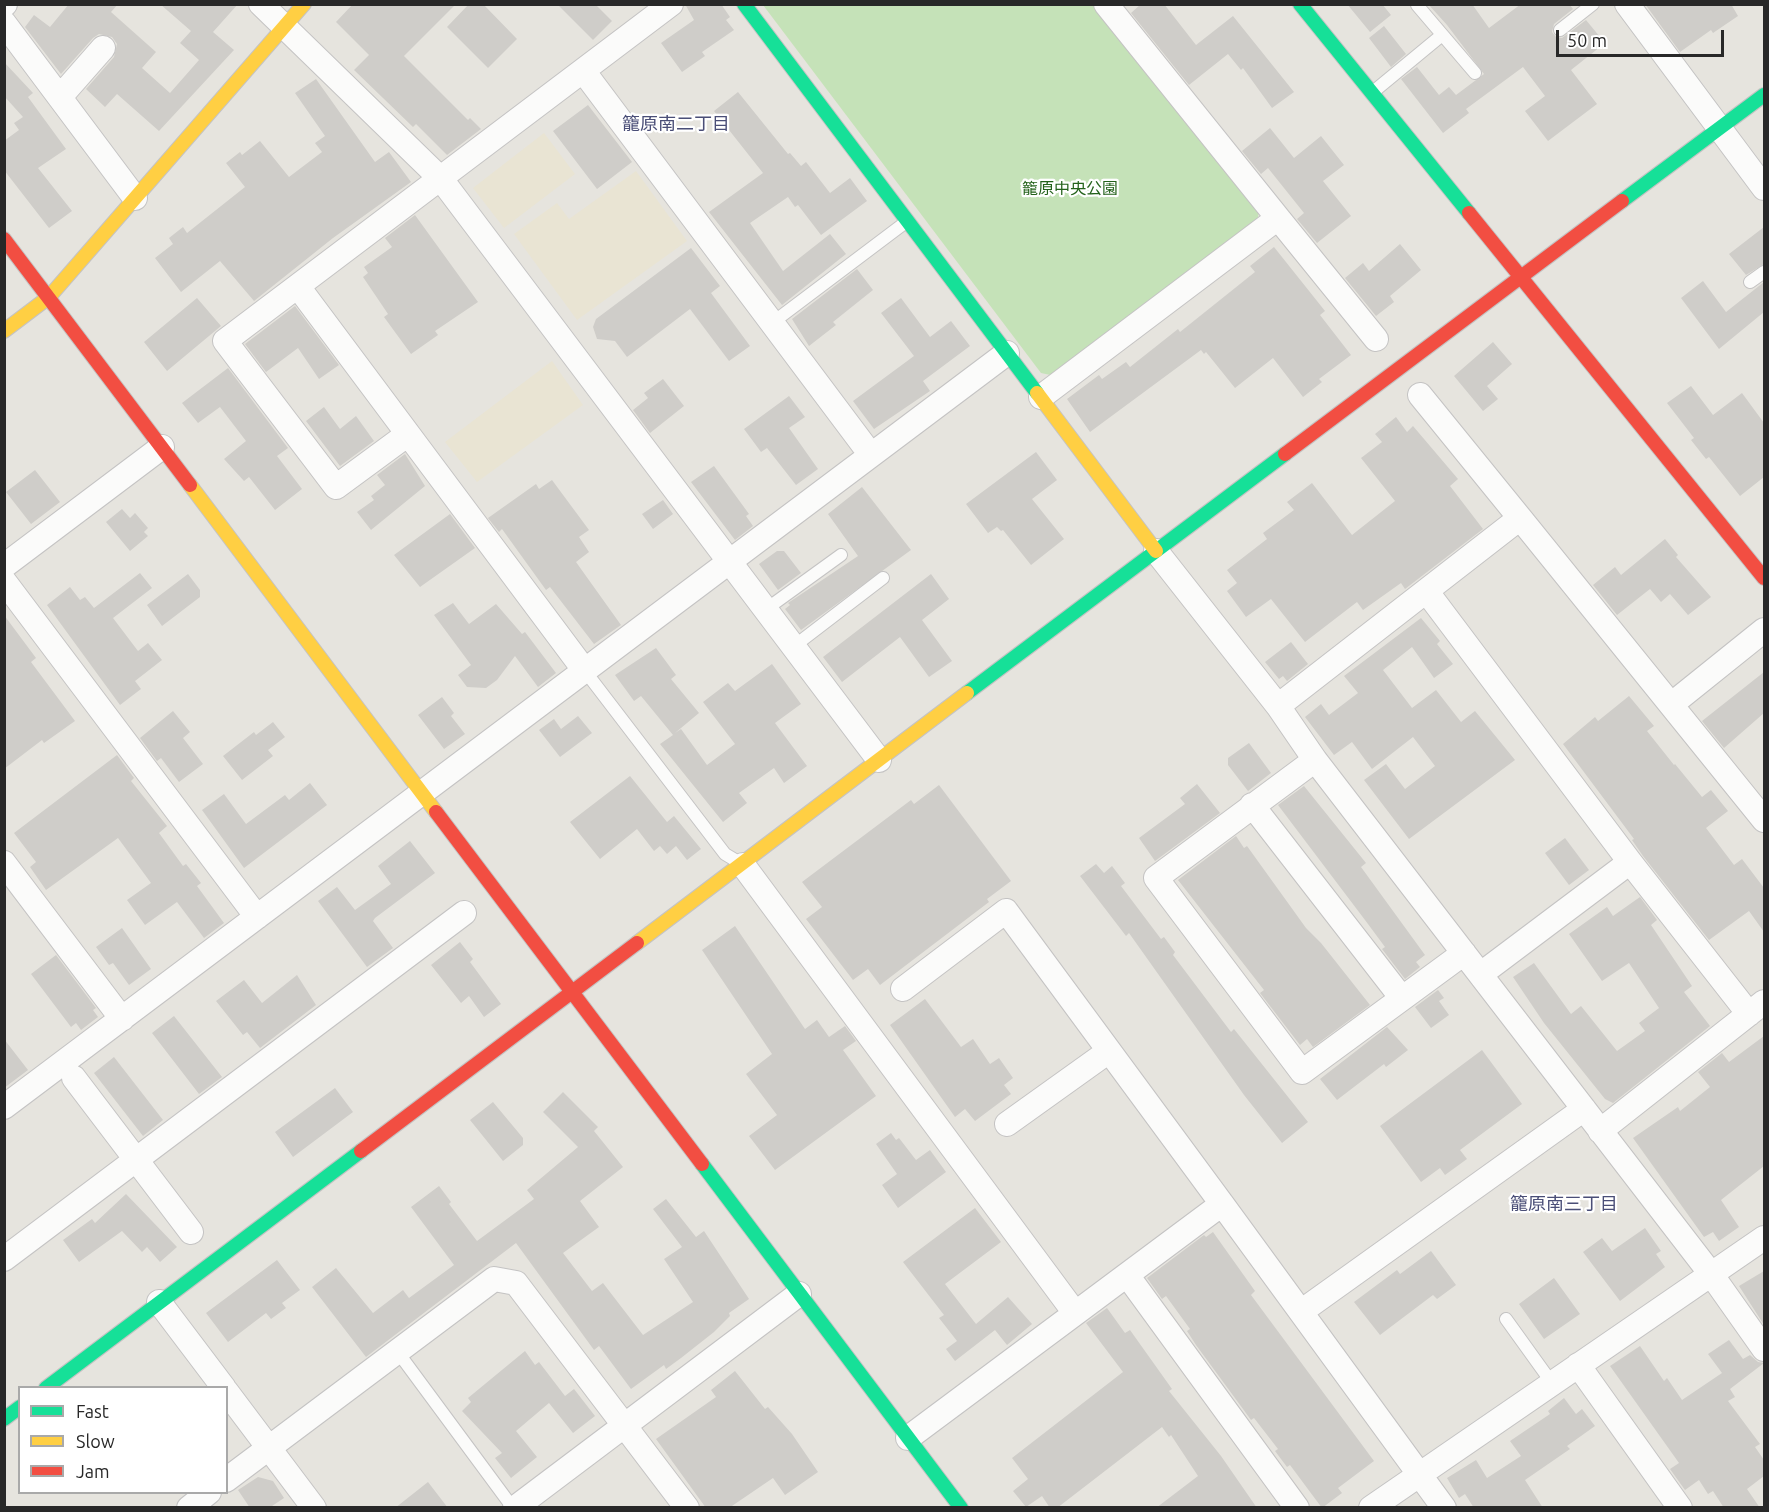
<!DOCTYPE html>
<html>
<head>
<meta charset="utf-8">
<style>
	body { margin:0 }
	#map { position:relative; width:1769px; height:1512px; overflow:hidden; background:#e6e4de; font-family:Ubuntu,sans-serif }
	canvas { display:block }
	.frame { position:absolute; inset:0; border:6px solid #282828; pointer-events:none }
	.legend { position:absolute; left:18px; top:1386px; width:210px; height:108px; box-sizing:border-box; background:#fff; border:2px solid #a9a9a9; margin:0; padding:8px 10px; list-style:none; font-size:18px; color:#282828 }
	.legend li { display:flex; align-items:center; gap:12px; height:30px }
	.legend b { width:30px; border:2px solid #a9a9a9 }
	.scale { position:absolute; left:1556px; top:30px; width:168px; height:27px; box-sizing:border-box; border:3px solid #282828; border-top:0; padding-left:8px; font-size:18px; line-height:21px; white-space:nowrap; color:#282828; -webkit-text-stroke:4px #fff; paint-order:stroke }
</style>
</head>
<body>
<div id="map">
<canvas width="1769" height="1512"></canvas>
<div class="frame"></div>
<ul class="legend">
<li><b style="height:8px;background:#16e098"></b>Fast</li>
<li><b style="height:8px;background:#ffcf43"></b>Slow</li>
<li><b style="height:8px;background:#f24e42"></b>Jam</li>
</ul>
<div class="scale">50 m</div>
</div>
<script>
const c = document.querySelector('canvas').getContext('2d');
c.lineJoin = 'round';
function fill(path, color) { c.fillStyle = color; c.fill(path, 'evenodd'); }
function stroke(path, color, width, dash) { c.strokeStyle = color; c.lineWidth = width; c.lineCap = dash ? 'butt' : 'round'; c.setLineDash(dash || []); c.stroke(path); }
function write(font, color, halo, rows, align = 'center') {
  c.font = font + ' Ubuntu,"Noto Sans JP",sans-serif'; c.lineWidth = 4.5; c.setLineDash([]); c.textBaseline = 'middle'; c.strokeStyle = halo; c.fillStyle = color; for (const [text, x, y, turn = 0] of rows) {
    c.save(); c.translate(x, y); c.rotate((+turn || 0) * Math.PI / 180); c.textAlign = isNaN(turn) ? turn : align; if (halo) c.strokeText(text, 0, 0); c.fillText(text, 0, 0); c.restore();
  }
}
fill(new Path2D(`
	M 544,133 L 575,174 L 504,228 L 473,188 Z
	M 636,171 L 687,241 L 577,320 L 514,234 L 557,203 L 569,219 Z
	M 552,361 L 583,405 L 477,482 L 445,442 Z`), '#e9e4d3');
fill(new Path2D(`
	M 763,5 L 1093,5 L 1259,210 L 1257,224 L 1055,376 L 1041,373 Z`), '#c5e2b8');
fill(new Path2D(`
	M 69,4 L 118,4 L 111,12 L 156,52 L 142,68 L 170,93 L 199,60 L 180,43 L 191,31 L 160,4 L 238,4 L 213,32 L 234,50 L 159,131 L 117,94 L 105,107 L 86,89 L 114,57 L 117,44 L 112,37 L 99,34 L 93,38 L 61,74 L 25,27 L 34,15 L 50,27 Z
	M 353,4 L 456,4 L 404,56 L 468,120 L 470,118 L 481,129 L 447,155 L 416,124 L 413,127 L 354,70 L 369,55 L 336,22 Z
	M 469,4 L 483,4 L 517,39 L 488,68 L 447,27 Z
	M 557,4 L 595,4 L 612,21 L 593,40 Z
	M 685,4 L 721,4 L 730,17 L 726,20 L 734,30 L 702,52 L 705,56 L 682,72 L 661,43 L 694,20 Z
	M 1141,4 L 1164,4 L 1196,45 L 1233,16 L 1294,92 L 1272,108 L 1243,68 L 1241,70 L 1228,54 L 1189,85 L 1131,13 Z
	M 1347,4 L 1382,4 L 1391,15 L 1370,32 Z
	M 1428,4 L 1472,4 L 1489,28 L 1521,4 L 1569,4 L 1573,9 L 1554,24 L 1552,32 L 1556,37 L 1562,38 L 1586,20 L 1605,43 L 1571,70 L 1597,104 L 1548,141 L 1525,111 L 1545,96 L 1523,67 L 1466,109 L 1469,113 L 1443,133 L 1401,79 L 1417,67 L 1439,95 L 1449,87 L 1456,95 L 1484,74 L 1447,25 Z
	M 1645,4 L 1731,4 L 1738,16 L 1713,33 L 1711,30 L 1680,52 Z
	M 1384,26 L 1406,54 L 1391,67 L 1369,38 Z
	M 4,62 L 33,93 L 28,97 L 66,149 L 38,168 L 72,211 L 49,228 L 4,170 L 4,141 L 19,130 L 14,123 L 23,117 L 4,96 Z
	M 316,79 L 375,162 L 389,152 L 411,182 L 333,238 L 254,301 L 220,261 L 181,292 L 155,258 L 173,244 L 169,238 L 183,227 L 187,233 L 245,187 L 226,163 L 240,152 L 242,155 L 260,141 L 289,177 L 322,152 L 315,143 L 325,136 L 295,93 Z
	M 738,92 L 788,154 L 790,153 L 801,166 L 806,162 L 830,193 L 850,178 L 867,201 L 821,235 L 798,205 L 795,207 L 788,197 L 750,223 L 783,271 L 830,234 L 846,254 L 782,305 L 709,212 L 763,173 L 714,111 Z
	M 588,105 L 632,162 L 597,189 L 553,131 Z
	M 1270,128 L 1294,158 L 1321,136 L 1344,165 L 1323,181 L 1351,216 L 1317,243 L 1297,219 L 1304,213 L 1268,168 L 1261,174 L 1242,151 Z
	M 415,215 L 478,302 L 435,331 L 438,335 L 411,354 L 384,317 L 388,314 L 363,277 L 368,273 L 364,267 L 392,247 L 385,238 Z
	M 1764,227 L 1764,264 L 1746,275 L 1729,254 Z
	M 1400,244 L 1421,270 L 1390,296 L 1394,302 L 1376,316 L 1345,278 L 1363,263 L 1369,271 Z
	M 1274,247 L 1325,311 L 1320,315 L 1351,355 L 1319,379 L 1322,382 L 1303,397 L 1273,358 L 1235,388 L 1206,352 L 1204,354 L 1201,350 L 1090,432 L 1067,399 L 1099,375 L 1102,379 L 1126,362 L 1130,367 L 1178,329 L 1180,332 L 1255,272 L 1250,266 Z
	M 691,248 L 720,286 L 711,293 L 750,346 L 729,361 L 690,309 L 627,357 L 615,341 L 597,339 L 593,327 L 596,319 Z
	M 857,269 L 873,290 L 833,322 L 836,325 L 809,346 L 792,319 Z
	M 1703,281 L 1726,312 L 1764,282 L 1764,312 L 1719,349 L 1681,298 Z
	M 197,298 L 221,326 L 167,371 L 144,342 Z
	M 901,298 L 930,337 L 951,321 L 970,346 L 923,381 L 930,391 L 874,429 L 853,401 L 914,356 L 881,313 Z
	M 295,306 L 339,365 L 319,379 L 298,348 L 266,372 L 245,344 Z
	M 1493,342 L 1512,364 L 1487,386 L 1498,399 L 1483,411 L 1454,376 Z
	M 228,368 L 288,448 L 277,456 L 302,489 L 275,510 L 249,477 L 244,481 L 224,459 L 246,441 L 220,407 L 198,423 L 182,403 Z
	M 663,379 L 684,406 L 650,433 L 633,410 L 648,398 L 644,393 Z
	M 1691,386 L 1713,415 L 1742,393 L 1764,423 L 1764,477 L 1740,496 L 1709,457 L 1706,459 L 1691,440 L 1694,438 L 1667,403 Z
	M 789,396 L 805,417 L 789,428 L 818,469 L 796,485 L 767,448 L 761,452 L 744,429 Z
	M 324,407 L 340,429 L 356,416 L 374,441 L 340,466 L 306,421 Z
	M 1396,417 L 1407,432 L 1413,426 L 1458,479 L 1450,486 L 1483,529 L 1405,589 L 1401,583 L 1363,610 L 1357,602 L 1305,642 L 1271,599 L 1246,617 L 1227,591 L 1237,583 L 1227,570 L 1267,539 L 1263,533 L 1294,510 L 1287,502 L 1312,483 L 1352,535 L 1395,501 L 1361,458 L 1382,442 L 1375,434 Z
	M 1036,452 L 1057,480 L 1032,499 L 1064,539 L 1031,565 L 1003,530 L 1001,531 L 997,527 L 988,533 L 966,504 Z
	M 405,454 L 425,486 L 371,530 L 357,512 L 374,500 L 371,496 L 385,485 L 377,475 Z
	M 714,466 L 749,514 L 746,516 L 753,526 L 735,540 L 691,482 Z
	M 35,470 L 60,502 L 31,524 L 6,492 Z
	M 552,480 L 589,530 L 579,537 L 589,552 L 576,562 L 621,625 L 594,644 L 550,587 L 546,590 L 502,529 L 499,532 L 488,518 L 536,484 L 539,489 Z
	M 862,487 L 911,550 L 801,630 L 785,609 L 790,605 L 788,603 L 858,556 L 828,514 Z
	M 663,500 L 673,514 L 653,529 L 642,514 Z
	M 122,509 L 130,518 L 135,513 L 148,528 L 144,532 L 148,536 L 130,551 L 106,522 Z
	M 450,514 L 475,548 L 420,587 L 394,555 Z
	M 1665,539 L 1678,555 L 1676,557 L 1711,597 L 1688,615 L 1670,594 L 1661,602 L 1650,589 L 1617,615 L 1593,585 L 1615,567 L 1621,575 Z
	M 777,551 L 784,551 L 801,573 L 778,590 L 759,564 Z
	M 140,573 L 152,588 L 113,618 L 138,651 L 148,643 L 162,660 L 135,681 L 141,689 L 120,705 L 47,605 L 70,587 L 80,600 L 85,597 L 94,608 Z
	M 188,574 L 200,590 L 200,597 L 162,626 L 147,605 Z
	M 931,574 L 949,599 L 922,620 L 952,661 L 929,677 L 900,637 L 842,682 L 823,657 Z
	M 453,603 L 469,624 L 496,604 L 522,634 L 525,632 L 556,673 L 538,687 L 515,656 L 497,680 L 486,688 L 467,687 L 458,675 L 471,665 L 434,615 Z
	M 4,615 L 36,658 L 31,662 L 75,721 L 44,743 L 42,740 L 4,769 Z
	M 1421,618 L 1440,641 L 1437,644 L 1453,664 L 1434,678 L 1412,647 L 1383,670 L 1412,708 L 1436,690 L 1461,722 L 1475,711 L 1515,760 L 1409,839 L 1364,780 L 1386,764 L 1405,789 L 1435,766 L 1413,737 L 1372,769 L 1352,742 L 1334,755 L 1305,717 L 1321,704 L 1329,715 L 1358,693 L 1344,676 Z
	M 1291,642 L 1308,664 L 1287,681 L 1283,676 L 1279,679 L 1265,662 Z
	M 656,648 L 676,675 L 671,679 L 699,713 L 675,733 L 681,729 L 707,765 L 735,744 L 703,702 L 728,683 L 735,691 L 772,664 L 801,704 L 775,723 L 807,766 L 784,783 L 774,768 L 739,793 L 747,803 L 723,822 L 660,744 L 673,735 L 641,696 L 634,701 L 615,675 Z
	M 1764,672 L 1764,713 L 1724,748 L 1702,721 Z
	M 1629,696 L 1654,726 L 1647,731 L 1674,765 L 1675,764 L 1702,797 L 1711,790 L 1728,811 L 1706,828 L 1734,865 L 1742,859 L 1764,888 L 1764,932 L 1749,911 L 1709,940 L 1643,856 L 1632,840 L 1634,839 L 1563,744 L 1595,717 L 1598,721 Z
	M 442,697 L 454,713 L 451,716 L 465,734 L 444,749 L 418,715 Z
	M 173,711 L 190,732 L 183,738 L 203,764 L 179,782 L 161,758 L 157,761 L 140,738 Z
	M 578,716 L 592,733 L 560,757 L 539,730 L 554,719 L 561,729 Z
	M 273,722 L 285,737 L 268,750 L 273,756 L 242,780 L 223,756 L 254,732 L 256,735 Z
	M 1249,743 L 1271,773 L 1248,791 L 1228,765 L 1228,758 Z
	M 117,755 L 134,778 L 131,781 L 167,826 L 159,833 L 183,866 L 186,864 L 201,883 L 197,886 L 224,923 L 204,938 L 177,902 L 145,925 L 127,900 L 151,883 L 118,838 L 46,890 L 30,867 L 36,862 L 14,833 Z
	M 630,776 L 667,822 L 674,816 L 701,849 L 687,860 L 676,846 L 667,854 L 660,846 L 654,851 L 637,829 L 600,859 L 570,822 Z
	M 310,783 L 327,805 L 244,868 L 202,810 L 224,794 L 246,824 L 285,795 L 289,800 Z
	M 1197,784 L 1220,813 L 1155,861 L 1139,838 L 1185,804 L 1180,798 Z
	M 939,785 L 1011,881 L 987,899 L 989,902 L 880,985 L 868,969 L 853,980 L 806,919 L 822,907 L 802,882 L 911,800 L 914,804 Z
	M 1304,786 L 1366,863 L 1361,867 L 1425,955 L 1416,962 L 1420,967 L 1405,979 L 1382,949 L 1385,947 L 1365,920 L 1278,805 Z
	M 1236,836 L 1244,848 L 1247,846 L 1306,928 L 1321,943 L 1370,1005 L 1313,1047 L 1307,1039 L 1300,1045 L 1260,993 L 1264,990 L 1178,880 Z
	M 1565,838 L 1589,870 L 1569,885 L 1545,853 Z
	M 410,841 L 435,873 L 375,918 L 373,921 L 393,948 L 367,967 L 318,901 L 337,887 L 355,910 L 391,884 L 378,866 Z
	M 1096,864 L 1104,873 L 1112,866 L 1125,883 L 1121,886 L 1161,939 L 1164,937 L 1175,952 L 1173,955 L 1231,1032 L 1234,1029 L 1308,1122 L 1282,1143 L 1244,1095 L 1129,933 L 1126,936 L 1080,876 Z
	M 1640,897 L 1657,920 L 1651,925 L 1692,986 L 1684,992 L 1710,1026 L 1613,1103 L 1605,1099 L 1544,1023 L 1513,977 L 1534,963 L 1571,1014 L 1581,1006 L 1617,1051 L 1645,1031 L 1639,1023 L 1659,1008 L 1629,963 L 1602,981 L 1569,934 L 1607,907 L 1613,916 Z
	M 735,926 L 805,1029 L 817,1020 L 829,1037 L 845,1026 L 856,1041 L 843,1050 L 876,1096 L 775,1170 L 749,1136 L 777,1115 L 746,1074 L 772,1054 L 702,950 Z
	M 122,928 L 151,969 L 129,985 L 113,963 L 109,965 L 96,947 Z
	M 460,942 L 473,959 L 470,962 L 501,1004 L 484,1017 L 469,996 L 461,1003 L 431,965 Z
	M 56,955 L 96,1008 L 93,1010 L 98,1017 L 81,1030 L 76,1023 L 71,1027 L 31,974 Z
	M 297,975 L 316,1005 L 260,1048 L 247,1032 L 243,1035 L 216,1001 L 244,980 L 262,1003 Z
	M 1438,990 L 1444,998 L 1439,1001 L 1449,1015 L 1431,1028 L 1415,1007 Z
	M 925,999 L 961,1047 L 973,1039 L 990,1064 L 999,1058 L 1013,1078 L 1004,1085 L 1011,1094 L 975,1121 L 965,1109 L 955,1117 L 890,1025 Z
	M 174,1016 L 222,1077 L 199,1094 L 152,1033 Z
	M 1387,1027 L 1408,1050 L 1386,1067 L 1384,1064 L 1337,1100 L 1320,1079 Z
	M 1764,1036 L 1764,1166 L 1721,1200 L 1739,1227 L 1719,1241 L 1713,1232 L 1704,1237 L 1633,1138 L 1678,1107 L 1680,1111 L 1710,1087 L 1698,1072 L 1722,1053 L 1729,1062 Z
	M 4,1039 L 28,1070 L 4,1088 Z
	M 1482,1050 L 1522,1104 L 1460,1150 L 1467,1159 L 1445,1175 L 1440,1168 L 1421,1182 L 1380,1126 Z
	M 114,1057 L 163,1120 L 143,1136 L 94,1073 Z
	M 335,1088 L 353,1112 L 293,1157 L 275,1132 Z
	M 563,1092 L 598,1127 L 594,1131 L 623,1167 L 580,1201 L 599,1227 L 563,1253 L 592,1291 L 603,1283 L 643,1335 L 693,1302 L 664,1259 L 682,1247 L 653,1209 L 666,1199 L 696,1237 L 704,1231 L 749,1299 L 729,1313 L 730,1316 L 714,1332 L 681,1358 L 666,1369 L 664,1365 L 631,1389 L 599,1346 L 594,1350 L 516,1243 L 366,1357 L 312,1287 L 336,1268 L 373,1313 L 403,1290 L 409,1298 L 454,1265 L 411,1207 L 439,1186 L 451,1202 L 449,1204 L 477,1241 L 534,1199 L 527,1190 L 578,1147 L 543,1112 Z
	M 493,1102 L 523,1138 L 523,1145 L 503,1161 L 470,1120 Z
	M 891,1133 L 896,1140 L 899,1138 L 916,1160 L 930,1150 L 946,1172 L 898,1208 L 882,1185 L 897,1174 L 876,1144 Z
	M 126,1194 L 177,1247 L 160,1262 L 147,1247 L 142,1252 L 122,1231 L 79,1262 L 63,1240 L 92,1219 L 95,1223 Z
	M 975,1208 L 1001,1242 L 945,1284 L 976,1324 L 1008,1297 L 1032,1324 L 1007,1345 L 995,1330 L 955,1361 L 946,1349 L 957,1341 L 939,1318 L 944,1315 L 903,1262 Z
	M 1645,1228 L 1661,1251 L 1656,1254 L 1665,1267 L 1620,1301 L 1583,1252 L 1602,1238 L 1612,1251 Z
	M 1213,1232 L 1255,1291 L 1251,1295 L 1374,1461 L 1338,1488 L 1342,1493 L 1322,1508 L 1290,1465 L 1287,1467 L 1275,1451 L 1278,1449 L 1254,1418 L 1251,1420 L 1243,1409 L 1196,1345 L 1187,1331 L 1190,1329 L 1166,1296 L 1162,1299 L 1147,1278 L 1204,1235 L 1206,1237 Z
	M 1431,1251 L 1456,1285 L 1437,1299 L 1433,1295 L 1380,1335 L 1354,1302 L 1397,1270 L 1400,1274 Z
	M 277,1260 L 300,1290 L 282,1303 L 286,1308 L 271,1319 L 266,1313 L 228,1342 L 206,1313 Z
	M 1764,1271 L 1764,1325 L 1739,1286 Z
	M 1554,1278 L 1580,1314 L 1544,1339 L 1519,1304 Z
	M 1107,1308 L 1125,1333 L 1130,1330 L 1172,1389 L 1169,1391 L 1221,1456 L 1257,1508 L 1156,1508 L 1198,1476 L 1171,1435 L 1169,1437 L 1162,1427 L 1057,1508 L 1050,1508 L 1042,1496 L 1026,1507 L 1013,1491 L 1028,1479 L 1012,1458 L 1123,1372 L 1086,1323 Z
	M 1729,1340 L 1743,1359 L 1750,1355 L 1758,1362 L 1764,1363 L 1730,1389 L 1735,1397 L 1728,1401 L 1760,1444 L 1755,1447 L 1764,1460 L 1764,1476 L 1747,1489 L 1760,1508 L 1724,1508 L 1713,1491 L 1708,1494 L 1699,1480 L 1685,1490 L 1670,1469 L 1679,1463 L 1610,1366 L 1640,1346 L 1664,1381 L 1667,1378 L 1682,1400 L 1722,1373 L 1708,1354 Z
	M 525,1351 L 535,1365 L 539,1362 L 565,1396 L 574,1389 L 595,1416 L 573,1433 L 549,1403 L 516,1431 L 537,1457 L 511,1478 L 495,1458 L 502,1453 L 462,1411 L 471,1402 L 468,1398 Z
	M 735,1371 L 765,1409 L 768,1407 L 792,1434 L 818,1472 L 785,1495 L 773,1478 L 729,1508 L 706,1508 L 656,1439 L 716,1397 L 711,1390 Z
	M 1564,1398 L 1576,1414 L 1582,1409 L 1595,1426 L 1567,1446 L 1570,1449 L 1525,1480 L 1543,1508 L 1474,1508 L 1465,1494 L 1459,1498 L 1447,1478 L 1476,1460 L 1487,1478 L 1521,1456 L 1510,1441 L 1550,1414 L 1548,1411 Z
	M 258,1477 L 273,1481 L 284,1498 L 269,1508 L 250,1508 L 238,1490 Z
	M 428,1482 L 448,1508 L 395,1508 Z`), '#cfcdc9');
const lane = new Path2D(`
	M 1417,5 L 1475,73
	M 1560,30 L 1593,4
	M 1373,92 L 1442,35
	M 1750,282 L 1764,272
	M 772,323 L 906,222
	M 765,610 L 841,555
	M 793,647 L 883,578
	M 585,671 L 725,854 L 740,863
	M 1506,1319 L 1552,1383
	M 397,1351 L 513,1508`);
const street = new Path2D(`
	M 261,4 L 441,179 L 879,760
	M 1627,4 L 1764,188
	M 4,5 L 5,4
	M 4,23 L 135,198
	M 584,72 L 871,455
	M 60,97 L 103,48
	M 1278,218 L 1376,339
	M 299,288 L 585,671
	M 1420,395 L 1520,518
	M 1041,397 L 1278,218 L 1106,4
	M 408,434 L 336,487 L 225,341 L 671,4
	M 1156,551 L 1278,706 L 1315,760 L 1711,1274 L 1764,1349
	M 4,566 L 162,447
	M 4,581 L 257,917
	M 1427,592 L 1630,862 L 1749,1014
	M 1672,704 L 1764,630
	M 1278,706 L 1520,518 L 1764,820
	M 1315,760 L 1156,878 L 1302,1072 L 1464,953
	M 1252,805 L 1401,997
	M 4,863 L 122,1019
	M 743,865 L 1075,1313
	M 1481,974 L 1630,862
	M 903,989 L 1006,911 L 1222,1204
	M 74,1078 L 191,1232
	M 4,1107 L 1007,353
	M 1007,1124 L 1109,1051
	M 1600,1131 L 1764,1002
	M 4,1259 L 464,913
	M 1127,1275 L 1297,1508
	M 159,1302 L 224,1388
	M 1302,1311 L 1584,1109
	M 1578,1365 L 1680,1508
	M 226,1391 L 314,1508
	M 908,1438 L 1222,1204 L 1444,1508
	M 226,1480 L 494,1279 L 516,1283 L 687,1508
	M 189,1508 L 209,1492
	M 515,1508 L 799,1294
	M 1371,1508 L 1764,1238`);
const fast = new Path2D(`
	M 744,4 L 1037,393
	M 1300,4 L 1469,213
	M 1622,201 L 1764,95
	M 967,693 L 1285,454
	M 702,1164 L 961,1508
	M 46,1388 L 361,1151
	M 4,1419 L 20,1407`);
const slow = new Path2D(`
	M 4,331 L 49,297 L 304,4
	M 1037,393 L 1156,551
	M 190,485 L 436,812
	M 637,943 L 967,693`);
const jam = new Path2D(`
	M 1469,213 L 1764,578
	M 4,239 L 190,485
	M 1285,454 L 1622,201
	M 436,812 L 702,1164
	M 361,1151 L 637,943`);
stroke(lane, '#c4c3c3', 14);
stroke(street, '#c4c3c3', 26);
stroke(fast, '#c4c3c3', 16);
stroke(slow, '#c4c3c3', 16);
stroke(jam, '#c4c3c3', 16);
stroke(lane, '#fbfbfa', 12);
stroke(street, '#fbfbfa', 24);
stroke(fast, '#16e098', 14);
stroke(slow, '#ffcf43', 14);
stroke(jam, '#f24e42', 14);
write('16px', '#24621b', '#fff', [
	["籠原中央公園",1070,189]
]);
write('18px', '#4a4e77', '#fff', [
	["籠原南二丁目",676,124],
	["籠原南三丁目",1564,1204]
]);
</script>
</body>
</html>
